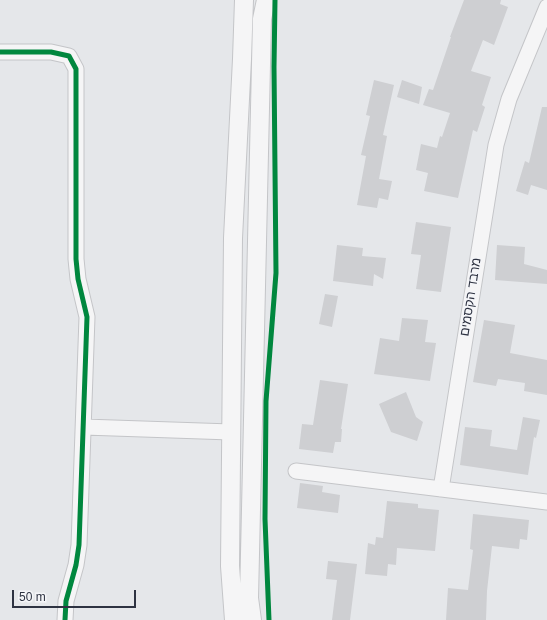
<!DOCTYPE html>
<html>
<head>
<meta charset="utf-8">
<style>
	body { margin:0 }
	#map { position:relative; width:547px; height:620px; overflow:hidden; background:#e5e7ea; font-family:Helvetica,sans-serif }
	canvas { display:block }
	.scale { position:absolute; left:12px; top:590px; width:124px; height:18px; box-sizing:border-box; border:2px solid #2e3342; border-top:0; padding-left:5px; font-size:12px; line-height:14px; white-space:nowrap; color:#2e3342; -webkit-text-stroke:3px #f4f5f8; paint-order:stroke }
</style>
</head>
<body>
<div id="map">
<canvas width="547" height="620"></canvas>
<div class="scale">50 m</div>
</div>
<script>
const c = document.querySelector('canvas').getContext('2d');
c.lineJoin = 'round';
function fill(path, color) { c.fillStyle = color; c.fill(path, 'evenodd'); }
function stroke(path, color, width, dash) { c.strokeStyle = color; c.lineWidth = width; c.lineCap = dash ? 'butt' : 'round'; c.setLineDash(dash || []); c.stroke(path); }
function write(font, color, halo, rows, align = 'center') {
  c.font = font + ' Helvetica,"Noto Sans Hebrew",sans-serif'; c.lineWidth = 3; c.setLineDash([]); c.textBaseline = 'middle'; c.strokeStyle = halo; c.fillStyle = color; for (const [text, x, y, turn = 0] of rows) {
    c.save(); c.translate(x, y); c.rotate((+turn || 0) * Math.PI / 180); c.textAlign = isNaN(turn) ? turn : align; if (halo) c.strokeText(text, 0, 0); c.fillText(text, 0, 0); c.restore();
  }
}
fill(new Path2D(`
	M 464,0 L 501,0 L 500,4 L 508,7 L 494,45 L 483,40 L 471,71 L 491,77 L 482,105 L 485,107 L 477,132 L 473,130 L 458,198 L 424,191 L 428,173 L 416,170 L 421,144 L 437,148 L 440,136 L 442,137 L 450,113 L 423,105 L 429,89 L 433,90 L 451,37 L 450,37 Z
	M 374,80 L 394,85 L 383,135 L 387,136 L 379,179 L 392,181 L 388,200 L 379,198 L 377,208 L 357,205 L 366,156 L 361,155 L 370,116 L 366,115 Z
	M 402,80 L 422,87 L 419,104 L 397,97 Z
	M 542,107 L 547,107 L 547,190 L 531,185 L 528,195 L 516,191 L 525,161 L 529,163 Z
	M 416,222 L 451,227 L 441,292 L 416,289 L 421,255 L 411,254 Z
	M 337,245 L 363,248 L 362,256 L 386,258 L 383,279 L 374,274 L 373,286 L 333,281 Z
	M 497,245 L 525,247 L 524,264 L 547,270 L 547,284 L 495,280 Z
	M 325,294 L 338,296 L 332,327 L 319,324 Z
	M 402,318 L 428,320 L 425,342 L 436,343 L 430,381 L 374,374 L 380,338 L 399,341 Z
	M 484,320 L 515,325 L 510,353 L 547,360 L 547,395 L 524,391 L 525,383 L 498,379 L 496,386 L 473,382 Z
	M 320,380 L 348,384 L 341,429 L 342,429 L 341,442 L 335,442 L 333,453 L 299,449 L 302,424 L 313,425 Z
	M 406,392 L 416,417 L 423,422 L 417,441 L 391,432 L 379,404 Z
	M 523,417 L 540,420 L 536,438 L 534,437 L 528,475 L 460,465 L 465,427 L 492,430 L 490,446 L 517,450 Z
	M 300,483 L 323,486 L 322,492 L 340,495 L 338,513 L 297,508 Z
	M 387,501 L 418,504 L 418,508 L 439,510 L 435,551 L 397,548 L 396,565 L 388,564 L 387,576 L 365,574 L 368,543 L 375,545 L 376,537 L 383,538 Z
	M 473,514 L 529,520 L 527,540 L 520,539 L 519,549 L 492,546 L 487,591 L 486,620 L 446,620 L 448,588 L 468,590 L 473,550 L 470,549 Z
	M 328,561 L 357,564 L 350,620 L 332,620 L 337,580 L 326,579 Z`), '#cecfd2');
const minor = new Path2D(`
	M 0,52 L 51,52 L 69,56 L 76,69 L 76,259 L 78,279 L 87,317 L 79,545 L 76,565 L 66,601 L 65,620
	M 84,427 L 231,432
	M 296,471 L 547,502
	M 441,489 L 496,145 L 509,99 L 547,7`);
const tertiary = new Path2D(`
	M 234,620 L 230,566 L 233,238 L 242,59 L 244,0
	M 252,620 L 249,598 L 262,19 L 266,0`);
stroke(minor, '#c4c5c8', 17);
stroke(tertiary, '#c4c5c8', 20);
stroke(minor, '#f5f5f6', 15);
stroke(tertiary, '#f5f5f6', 18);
stroke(new Path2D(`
	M 0,52 L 51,52 L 69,56 L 76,69 L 76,259 L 78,279 L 87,317 L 79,545 L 76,565 L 66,601 L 65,620
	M 269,620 L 265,519 L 266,401 L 276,273 L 274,67 L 275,0`), '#00873e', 5);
write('13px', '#2e3342', '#f4f5f8', [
	["מרבד הקסמים",471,297,-81]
]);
</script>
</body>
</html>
